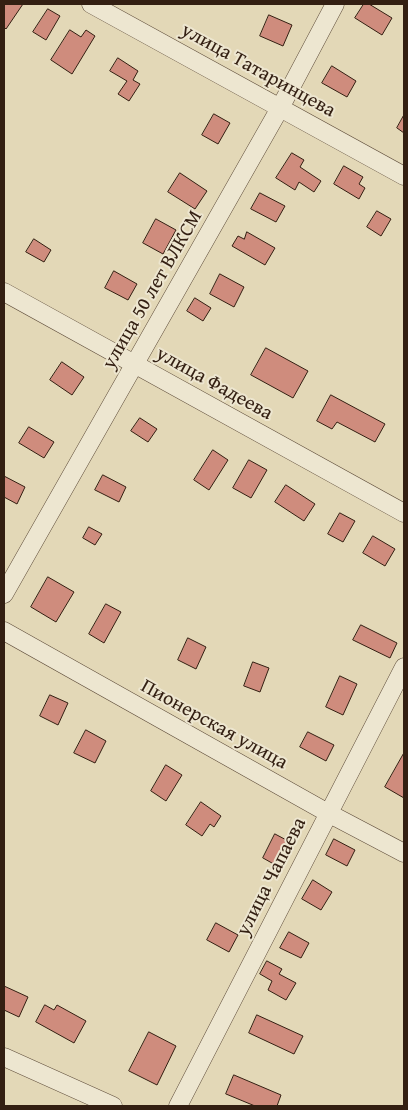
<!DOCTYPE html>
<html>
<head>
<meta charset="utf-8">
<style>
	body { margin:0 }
	#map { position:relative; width:408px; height:1110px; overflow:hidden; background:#e3d8b7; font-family:"Gentium Book Plus",serif }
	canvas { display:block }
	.frame { position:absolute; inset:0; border:5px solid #331f12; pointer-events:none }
</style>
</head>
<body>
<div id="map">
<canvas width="408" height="1110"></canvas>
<div class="frame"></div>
</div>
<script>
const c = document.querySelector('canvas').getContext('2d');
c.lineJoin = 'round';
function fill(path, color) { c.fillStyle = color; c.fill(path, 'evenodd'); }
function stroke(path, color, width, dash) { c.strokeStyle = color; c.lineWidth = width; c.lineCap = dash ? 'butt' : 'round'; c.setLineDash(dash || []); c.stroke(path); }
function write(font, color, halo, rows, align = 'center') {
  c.font = font + ' "Gentium Book Plus",serif'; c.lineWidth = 4; c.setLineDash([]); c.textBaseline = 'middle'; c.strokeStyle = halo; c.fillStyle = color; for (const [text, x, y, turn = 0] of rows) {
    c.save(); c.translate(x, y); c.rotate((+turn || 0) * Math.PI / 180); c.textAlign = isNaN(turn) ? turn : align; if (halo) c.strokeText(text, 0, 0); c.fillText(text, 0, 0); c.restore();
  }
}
const building = new Path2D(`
	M 4,4 L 23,4 L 6,29 L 4,27 Z
	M 364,4 L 369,4 L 392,18 L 382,35 L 355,18 Z
	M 48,9 L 60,16 L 46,40 L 33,32 Z
	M 269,15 L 292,25 L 283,46 L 260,36 Z
	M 70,30 L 81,37 L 86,30 L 95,36 L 72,74 L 51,60 Z
	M 118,58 L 138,71 L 133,80 L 140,84 L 129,101 L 118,94 L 127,81 L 110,71 Z
	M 332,66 L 356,81 L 347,97 L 322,83 Z
	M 214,114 L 230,123 L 218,144 L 202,135 Z
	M 404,115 L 404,133 L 397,128 Z
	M 292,153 L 304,160 L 300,167 L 321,181 L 314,192 L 299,182 L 295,190 L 276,178 Z
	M 344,166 L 363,177 L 359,184 L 365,188 L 359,199 L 334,184 Z
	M 180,173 L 207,191 L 195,209 L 168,192 Z
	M 260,193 L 285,206 L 276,222 L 251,209 Z
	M 377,211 L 391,219 L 381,236 L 367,227 Z
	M 156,219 L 176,230 L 163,254 L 143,243 Z
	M 247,232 L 275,248 L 265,265 L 232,246 L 238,236 L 244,239 Z
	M 34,239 L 51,250 L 44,262 L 26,252 Z
	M 114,271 L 137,284 L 128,300 L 105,288 Z
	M 220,274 L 244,287 L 234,307 L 210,294 Z
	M 195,298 L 211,308 L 203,321 L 187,311 Z
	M 266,348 L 308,371 L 293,398 L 251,375 Z
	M 62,362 L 84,377 L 72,395 L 50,380 Z
	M 331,395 L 385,424 L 375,442 L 337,422 L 332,429 L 317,421 Z
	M 140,418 L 157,429 L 148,442 L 131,431 Z
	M 29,427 L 54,442 L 44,458 L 19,443 Z
	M 213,450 L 228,460 L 209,490 L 194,480 Z
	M 249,460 L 267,470 L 251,498 L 233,488 Z
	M 103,475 L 126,487 L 119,502 L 95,490 Z
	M 4,476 L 25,487 L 17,504 L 4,497 Z
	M 286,485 L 315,504 L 304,521 L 275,502 Z
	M 340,513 L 355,521 L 343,542 L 328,534 Z
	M 89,527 L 102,534 L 95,545 L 83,538 Z
	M 373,536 L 395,549 L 385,566 L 363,553 Z
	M 48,577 L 74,592 L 56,622 L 31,607 Z
	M 106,604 L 121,612 L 104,643 L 89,634 Z
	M 361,625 L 397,643 L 390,658 L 353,640 Z
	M 188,638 L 206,647 L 196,669 L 178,660 Z
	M 253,662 L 269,668 L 260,692 L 244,686 Z
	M 340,676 L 357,684 L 343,715 L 326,707 Z
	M 50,695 L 68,703 L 58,725 L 40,716 Z
	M 86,730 L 106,741 L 95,763 L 74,753 Z
	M 308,732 L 334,745 L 326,761 L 300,747 Z
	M 404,753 L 404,798 L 385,787 Z
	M 166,765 L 182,775 L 166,801 L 151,791 Z
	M 201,802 L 221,816 L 214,827 L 210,824 L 202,836 L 186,825 Z
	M 275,834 L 292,843 L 279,867 L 263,858 Z
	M 334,839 L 355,850 L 347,866 L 326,855 Z
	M 313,880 L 332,892 L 321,910 L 302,899 Z
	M 216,923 L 238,935 L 229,952 L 207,940 Z
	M 289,932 L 309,943 L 301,958 L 280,948 Z
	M 267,961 L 282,969 L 279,974 L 296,983 L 286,1000 L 268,990 L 272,981 L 260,974 Z
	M 4,986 L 28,997 L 19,1017 L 4,1010 Z
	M 45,1005 L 54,1010 L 57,1005 L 86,1021 L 74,1043 L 36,1022 Z
	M 257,1015 L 303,1036 L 294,1054 L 249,1033 Z
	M 149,1032 L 176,1046 L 157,1085 L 129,1071 Z
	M 234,1075 L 281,1095 L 277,1106 L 255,1106 L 226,1094 Z`);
fill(building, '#cf8c7d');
stroke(building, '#331f12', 1);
const minor = new Path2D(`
	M 91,4 L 404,176
	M 4,292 L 404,513
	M 4,594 L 280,108 L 335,4
	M 4,631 L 328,813 L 404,853
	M 4,1057 L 113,1106
	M 178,1106 L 404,667`);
stroke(minor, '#5f4d3b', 19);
stroke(minor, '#ede6d0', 18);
write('20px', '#331f12', '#ede6d0', [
	["улица Татаринцева",258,71,29],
	["улица 50 лет ВЛКСМ",153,290,-60],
	["улица Фадеева",214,384,29],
	["Пионерская улица",214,725,29],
	["улица Чапаева",272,877,-63]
]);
</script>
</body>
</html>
